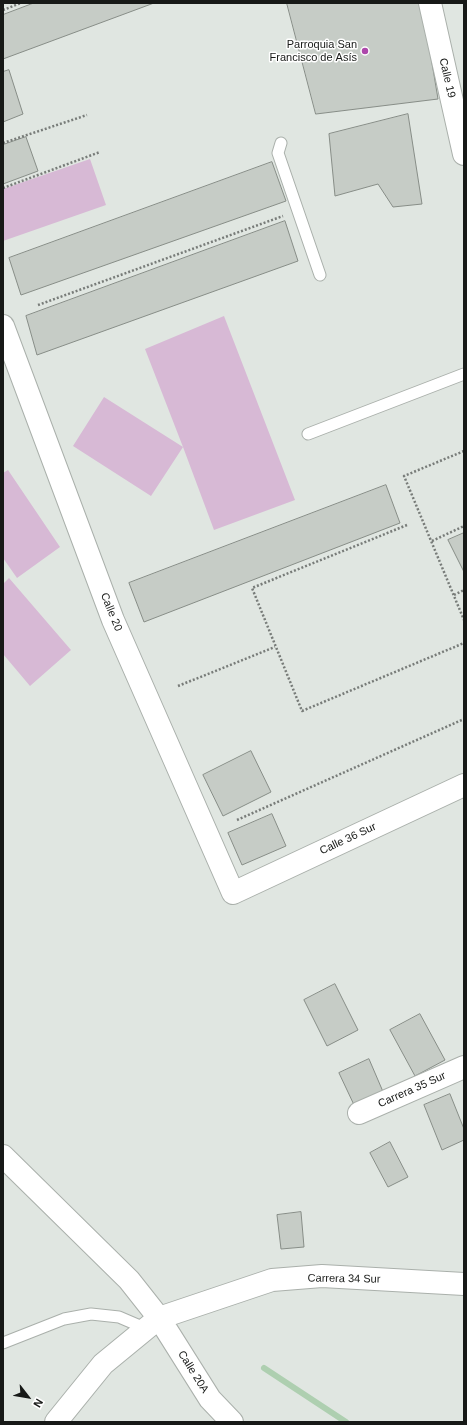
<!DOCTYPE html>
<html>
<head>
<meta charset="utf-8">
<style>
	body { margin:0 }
	#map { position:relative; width:467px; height:1425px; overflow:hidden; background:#e0e6e1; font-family:Arial,sans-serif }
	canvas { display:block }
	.frame { position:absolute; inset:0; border:4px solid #171917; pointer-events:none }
	.north { position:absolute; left:8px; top:1377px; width:40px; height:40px; -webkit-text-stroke:3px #fff; paint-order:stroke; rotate:121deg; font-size:11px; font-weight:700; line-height:16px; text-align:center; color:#171917 }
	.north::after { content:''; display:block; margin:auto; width:14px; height:18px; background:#171917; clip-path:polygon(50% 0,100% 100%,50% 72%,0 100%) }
</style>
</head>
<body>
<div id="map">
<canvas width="467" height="1425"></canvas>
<div class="frame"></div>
<div class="north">N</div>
</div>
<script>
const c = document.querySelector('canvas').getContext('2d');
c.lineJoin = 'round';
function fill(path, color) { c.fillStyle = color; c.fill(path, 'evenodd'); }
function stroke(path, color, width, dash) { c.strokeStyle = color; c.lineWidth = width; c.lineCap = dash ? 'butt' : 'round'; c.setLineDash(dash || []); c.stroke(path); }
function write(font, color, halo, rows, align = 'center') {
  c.font = font + ' Arial,sans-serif'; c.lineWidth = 3; c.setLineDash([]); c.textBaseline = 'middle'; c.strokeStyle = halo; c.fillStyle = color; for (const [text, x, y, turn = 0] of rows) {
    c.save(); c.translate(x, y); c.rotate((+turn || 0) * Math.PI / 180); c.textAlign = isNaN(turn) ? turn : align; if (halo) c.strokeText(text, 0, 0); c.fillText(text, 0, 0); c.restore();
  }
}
fill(new Path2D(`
	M 90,159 L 106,205 L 3,241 L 3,189 Z
	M 224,316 L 295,500 L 214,530 L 183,447 L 151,496 L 73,446 L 104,397 L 183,447 L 145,349 Z
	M 8,470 L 60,547 L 17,578 L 3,558 L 3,473 Z
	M 9,578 L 71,650 L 30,686 L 3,654 L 3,584 Z`), '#d7b9d5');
stroke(new Path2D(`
	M 264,1368 L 346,1422`), '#aecfb0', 6);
const building = new Path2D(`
	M 34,3 L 154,3 L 3,59 L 3,15 Z
	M 287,3 L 422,3 L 438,99 L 316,114 Z
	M 9,70 L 23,114 L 3,122 L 3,72 Z
	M 408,114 L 422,204 L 393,207 L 378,184 L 335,196 L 329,134 Z
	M 26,137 L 38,171 L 3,184 L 3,145 Z
	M 272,162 L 286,201 L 21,295 L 9,258 Z
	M 285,221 L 298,261 L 37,355 L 26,316 Z
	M 386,485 L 400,523 L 144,622 L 129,583 Z
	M 464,533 L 464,572 L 448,540 Z
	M 251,751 L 271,792 L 223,816 L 203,775 Z
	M 272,814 L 286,846 L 242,865 L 228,833 Z
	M 335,984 L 358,1030 L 327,1046 L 304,1000 Z
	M 420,1014 L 445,1060 L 415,1076 L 390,1030 Z
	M 369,1059 L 384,1094 L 355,1107 L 339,1073 Z
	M 450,1094 L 464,1129 L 464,1140 L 442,1150 L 424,1105 Z
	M 390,1142 L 408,1177 L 388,1187 L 370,1153 Z
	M 301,1212 L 304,1247 L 281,1249 L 277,1215 Z`);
fill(building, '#c6ccc6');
stroke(building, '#878d87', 1);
const service = new Path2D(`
	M 281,143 L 278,153 L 320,275
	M 308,434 L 464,374
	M 3,1343 L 64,1319 L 91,1314 L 119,1317 L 147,1329`);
const minor = new Path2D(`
	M 430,3 L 464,154
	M 3,326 L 113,620 L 233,893 L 464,785
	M 359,1113 L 464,1067
	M 3,1156 L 129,1280 L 159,1318 L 210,1399 L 232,1422
	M 56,1422 L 103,1364 L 159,1318 L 272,1280 L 322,1276 L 464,1284`);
stroke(service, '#aab0ab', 13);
stroke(minor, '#aab0ab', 24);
stroke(new Path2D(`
	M 3,10 L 21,3
	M 3,143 L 87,115
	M 3,188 L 100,152
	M 38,305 L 283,216
	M 464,451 L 404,476 L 464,620
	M 407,525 L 252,588 L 302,711 L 464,643
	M 432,541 L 464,526
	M 454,595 L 464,590
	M 178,686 L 275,647
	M 237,820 L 464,719`), '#787c79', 2.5, [2, 2]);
stroke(service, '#fff', 11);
stroke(minor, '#fff', 22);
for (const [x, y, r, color] of [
	[365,51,4,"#ad47ab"]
]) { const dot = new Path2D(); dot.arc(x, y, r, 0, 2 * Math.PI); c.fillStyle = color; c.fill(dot); stroke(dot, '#fff', 1.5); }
write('11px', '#171917', '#fff', [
	["Parroquia San",357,45],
	["Francisco de Asís",357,58]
], 'right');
write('11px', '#171917', '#fff', [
	["Calle 19",447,78,77],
	["Calle 20",111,612,68],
	["Calle 36 Sur",348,839,-25],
	["Carrera 35 Sur",412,1090,-24],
	["Carrera 34 Sur",344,1279,1],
	["Calle 20A",193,1372,58]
]);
</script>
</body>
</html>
